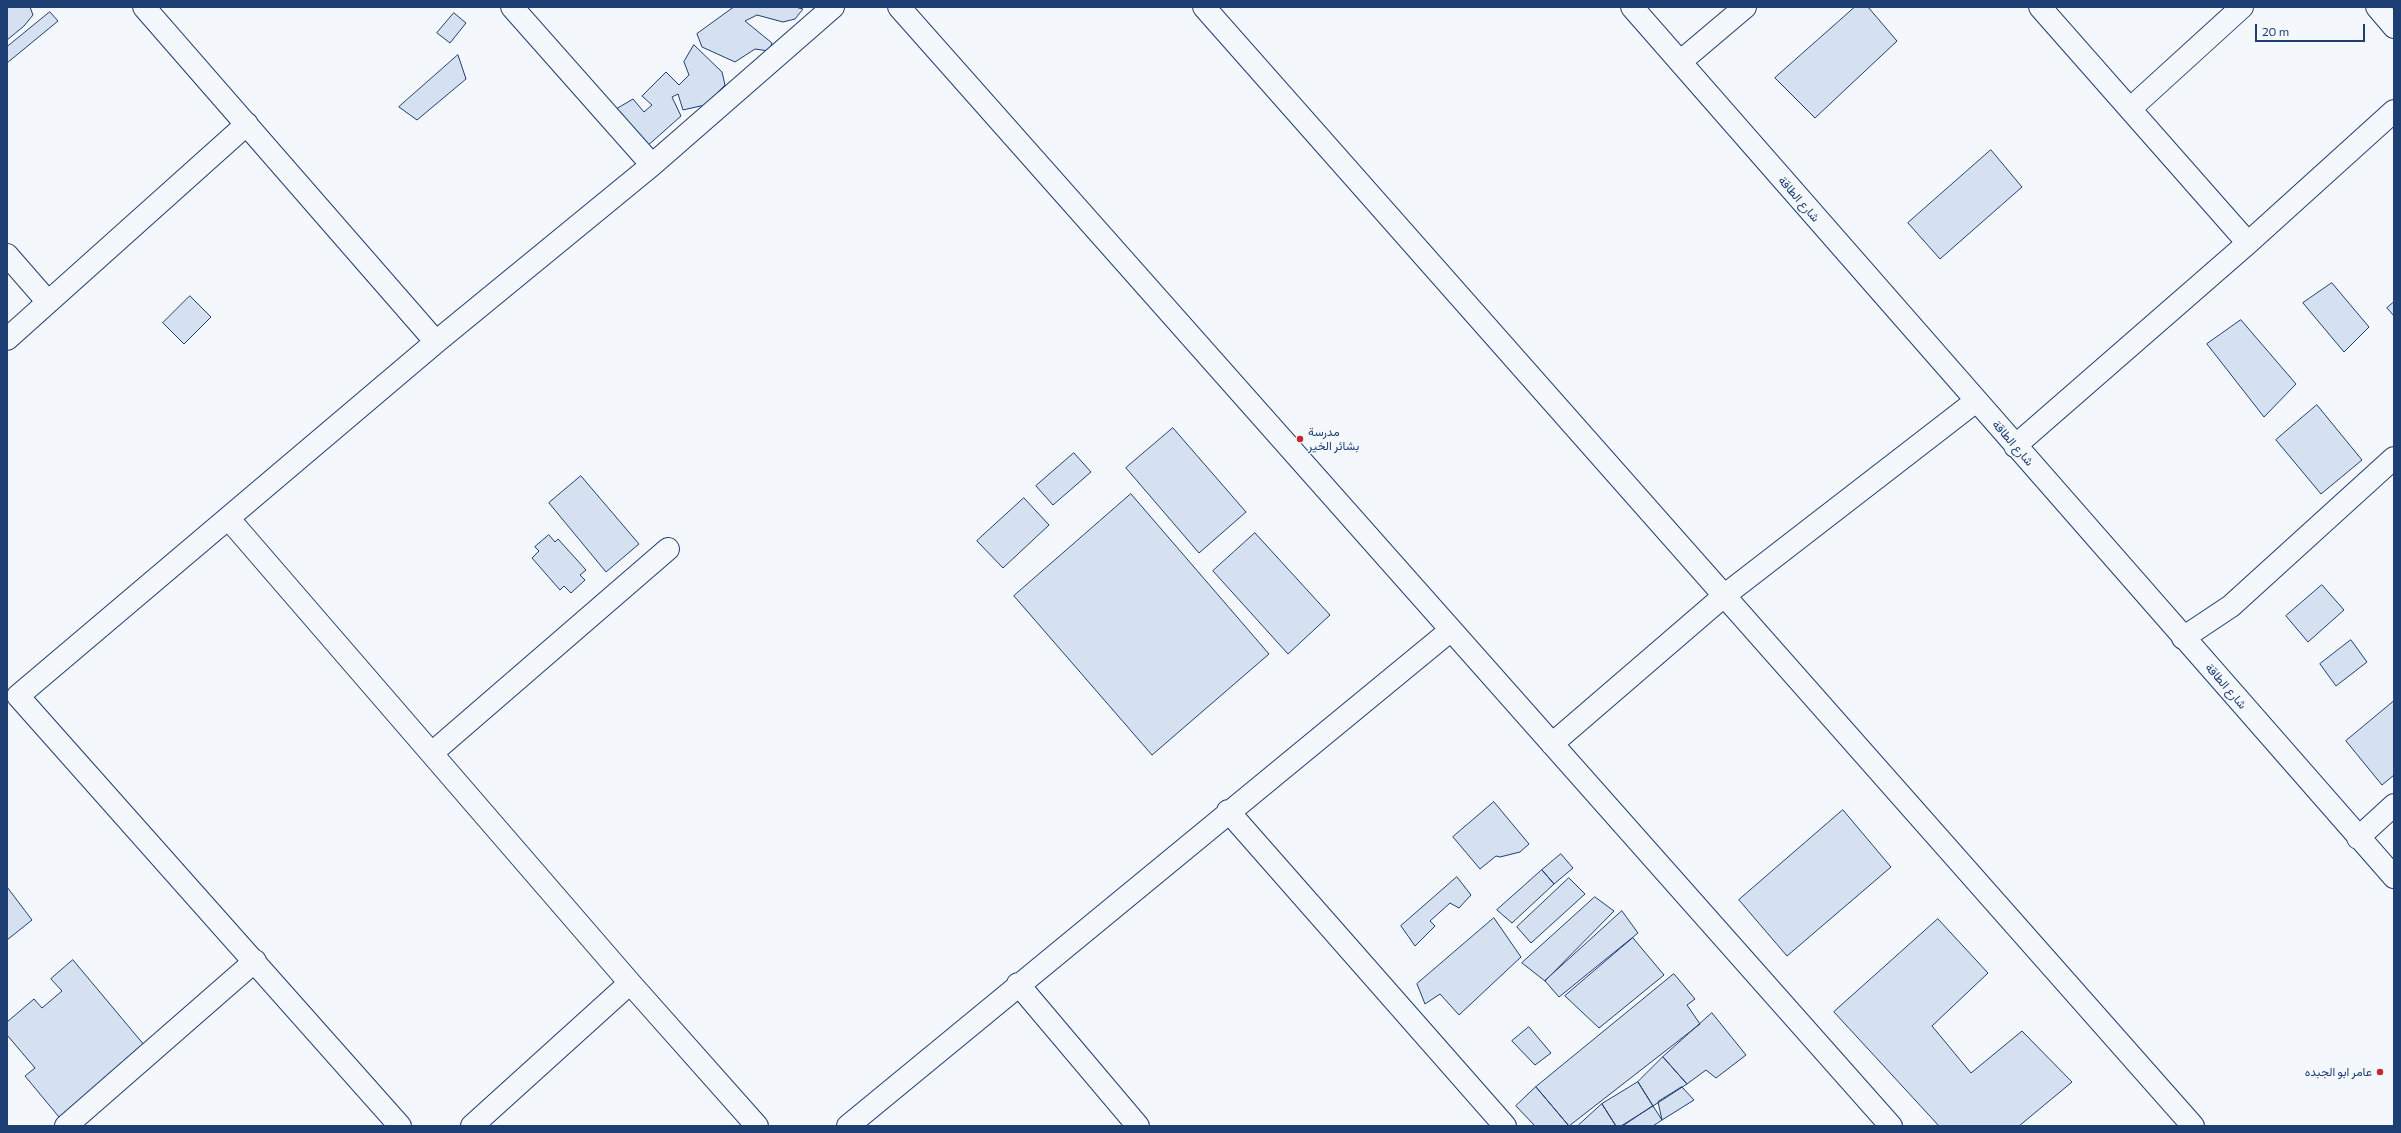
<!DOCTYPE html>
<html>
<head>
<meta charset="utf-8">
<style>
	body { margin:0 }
	#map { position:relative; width:2401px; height:1133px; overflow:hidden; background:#f4f7fb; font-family:Commissioner,sans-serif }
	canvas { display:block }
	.frame { position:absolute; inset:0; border:8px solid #1d3f73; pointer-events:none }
	.scale { position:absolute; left:2255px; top:24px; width:110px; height:18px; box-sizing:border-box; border:2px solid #1d3f73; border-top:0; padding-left:5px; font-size:12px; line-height:14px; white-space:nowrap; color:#1d3f73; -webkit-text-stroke:3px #f4f7fb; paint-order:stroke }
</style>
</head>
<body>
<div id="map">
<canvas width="2401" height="1133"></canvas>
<div class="frame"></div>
<div class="scale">20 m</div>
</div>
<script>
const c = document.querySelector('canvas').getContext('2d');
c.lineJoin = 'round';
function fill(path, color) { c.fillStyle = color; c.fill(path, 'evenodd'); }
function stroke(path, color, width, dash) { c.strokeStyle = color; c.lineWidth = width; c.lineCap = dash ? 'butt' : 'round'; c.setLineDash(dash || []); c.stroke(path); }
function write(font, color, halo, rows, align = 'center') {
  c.font = font + ' Commissioner,Vazirmatn,sans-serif'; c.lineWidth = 3; c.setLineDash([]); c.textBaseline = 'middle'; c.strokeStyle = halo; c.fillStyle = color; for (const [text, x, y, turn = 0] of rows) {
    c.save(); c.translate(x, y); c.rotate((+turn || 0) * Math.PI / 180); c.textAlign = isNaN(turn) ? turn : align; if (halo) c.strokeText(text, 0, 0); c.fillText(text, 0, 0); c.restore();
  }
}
const building = new Path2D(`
	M 9,7 L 30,7 L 33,15 L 24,26 L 7,40 L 7,9 Z
	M 734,7 L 795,7 L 803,9 L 795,19 L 783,22 L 757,15 L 745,21 L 772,43 L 769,51 L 755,49 L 735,62 L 702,47 L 697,34 Z
	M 1855,7 L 1868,7 L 1897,41 L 1815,118 L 1775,78 Z
	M 50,12 L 58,21 L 7,63 L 7,47 Z
	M 454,13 L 466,23 L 450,43 L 437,33 Z
	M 694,45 L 722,72 L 725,85 L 705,105 L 683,110 L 678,94 L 672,97 L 681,116 L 645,148 L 616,109 L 633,99 L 644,112 L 652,105 L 642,96 L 666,72 L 679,85 L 689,75 L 684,62 Z
	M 458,55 L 466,79 L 417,120 L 399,107 Z
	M 1991,150 L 2022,187 L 1940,259 L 1908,223 Z
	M 2332,283 L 2369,327 L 2344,352 L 2303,303 Z
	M 190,296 L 211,317 L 184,344 L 163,323 Z
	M 2394,302 L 2394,316 L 2387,308 Z
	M 2241,320 L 2296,384 L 2264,417 L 2207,344 Z
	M 2317,405 L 2362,460 L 2321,494 L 2276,440 Z
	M 1173,428 L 1246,512 L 1199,553 L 1126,468 Z
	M 1074,453 L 1091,472 L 1053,505 L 1036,486 Z
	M 581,476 L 639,544 L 606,572 L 549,503 Z
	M 1131,494 L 1269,654 L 1152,755 L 1014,596 Z
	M 1024,498 L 1049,525 L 1003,568 L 977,541 Z
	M 1255,533 L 1330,615 L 1288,654 L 1213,571 Z
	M 549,535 L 555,542 L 558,539 L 586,570 L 580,575 L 585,580 L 571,593 L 564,586 L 560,590 L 532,558 L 539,551 L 535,547 Z
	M 2322,585 L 2344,610 L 2308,642 L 2286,616 Z
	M 2351,640 L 2367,662 L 2336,686 L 2320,664 Z
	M 2394,701 L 2394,775 L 2382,785 L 2346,741 Z
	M 1494,802 L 1529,844 L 1520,852 L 1500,857 L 1496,856 L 1480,869 L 1453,837 Z
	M 1843,810 L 1891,867 L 1787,956 L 1739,900 Z
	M 1561,854 L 1573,868 L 1554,884 L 1542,870 Z
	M 1542,870 L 1554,884 L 1512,923 L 1497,910 Z
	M 1457,877 L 1471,895 L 1459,908 L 1450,903 L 1430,921 L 1435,926 L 1415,946 L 1401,926 Z
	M 1569,878 L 1585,894 L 1531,943 L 1517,927 Z
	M 7,887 L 32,920 L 7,940 Z
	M 1595,897 L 1614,911 L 1545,981 L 1522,963 Z
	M 1622,911 L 1638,933 L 1559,997 L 1545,981 Z
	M 1494,918 L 1521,957 L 1459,1015 L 1440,994 L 1425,1004 L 1417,984 Z
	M 1938,919 L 1988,973 L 1932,1026 L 1971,1073 L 2022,1031 L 2072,1082 L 2019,1126 L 1939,1126 L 1834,1012 Z
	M 1633,938 L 1664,975 L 1599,1028 L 1565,996 Z
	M 73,960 L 150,1052 L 64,1123 L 25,1076 L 35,1068 L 7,1035 L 7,1022 L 34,999 L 42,1008 L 62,991 L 51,979 Z
	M 1674,974 L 1695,999 L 1687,1005 L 1700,1024 L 1569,1126 L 1536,1087 Z
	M 1712,1013 L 1746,1055 L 1716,1078 L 1706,1070 L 1687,1084 L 1663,1057 Z
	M 1529,1027 L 1551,1053 L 1535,1065 L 1512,1041 Z
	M 1663,1057 L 1687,1084 L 1653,1106 L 1638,1082 Z
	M 1638,1082 L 1653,1106 L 1621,1126 L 1616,1126 L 1602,1104 Z
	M 1536,1087 L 1569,1126 L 1535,1126 L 1516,1106 Z
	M 1682,1087 L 1694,1100 L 1662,1120 L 1658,1102 Z
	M 1602,1104 L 1616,1126 L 1580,1126 L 1579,1125 Z
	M 1653,1106 L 1662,1120 L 1653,1126 L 1623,1126 Z`);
fill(building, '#d5e0f0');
stroke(building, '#1d3f73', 1);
const minor = new Path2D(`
	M 144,7 L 436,342
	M 512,7 L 652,165
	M 899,7 L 1891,1126
	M 1204,7 L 2193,1126
	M 1632,7 L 2394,877
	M 2040,7 L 2248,243
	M 2377,7 L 2394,27
	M 1680,62 L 1745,7
	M 2130,109 L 2242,7
	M 7,255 L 48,302
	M 7,339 L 247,124
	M 2015,446 L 2248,243 L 2394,111
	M 228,518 L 630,983 L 757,1126
	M 2183,638 L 2231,606 L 2394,458
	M 1552,744 L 1725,595 L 1976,401
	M 432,753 L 668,549
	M 1228,811 L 1505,1126
	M 2358,838 L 2394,805
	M 1018,984 L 1138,1126
	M 66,1126 L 255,961
	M 400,1126 L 18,696 L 436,342 L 652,165 L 833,7
	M 472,1126 L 630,983
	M 848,1126 L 1451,630`);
stroke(minor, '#1d3f73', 24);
stroke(minor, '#f4f7fb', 22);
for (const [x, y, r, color] of [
	[1300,439,4,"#c62828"],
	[2380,1072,4,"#c62828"]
]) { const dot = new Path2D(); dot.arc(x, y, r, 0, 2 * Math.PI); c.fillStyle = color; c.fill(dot); stroke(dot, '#f4f7fb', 1.5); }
write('12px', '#1d3f73', '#f4f7fb', [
	["شارع الطاقة",1799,199,49],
	["شارع الطاقة",2013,443,49],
	["شارع الطاقة",2226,686,49]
]);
write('12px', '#1d3f73', '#f4f7fb', [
	["مدرسة",1308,432],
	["بشائر الخير",1308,446],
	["عامر ابو الجبده",2372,1072,"right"]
], 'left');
</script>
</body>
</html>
